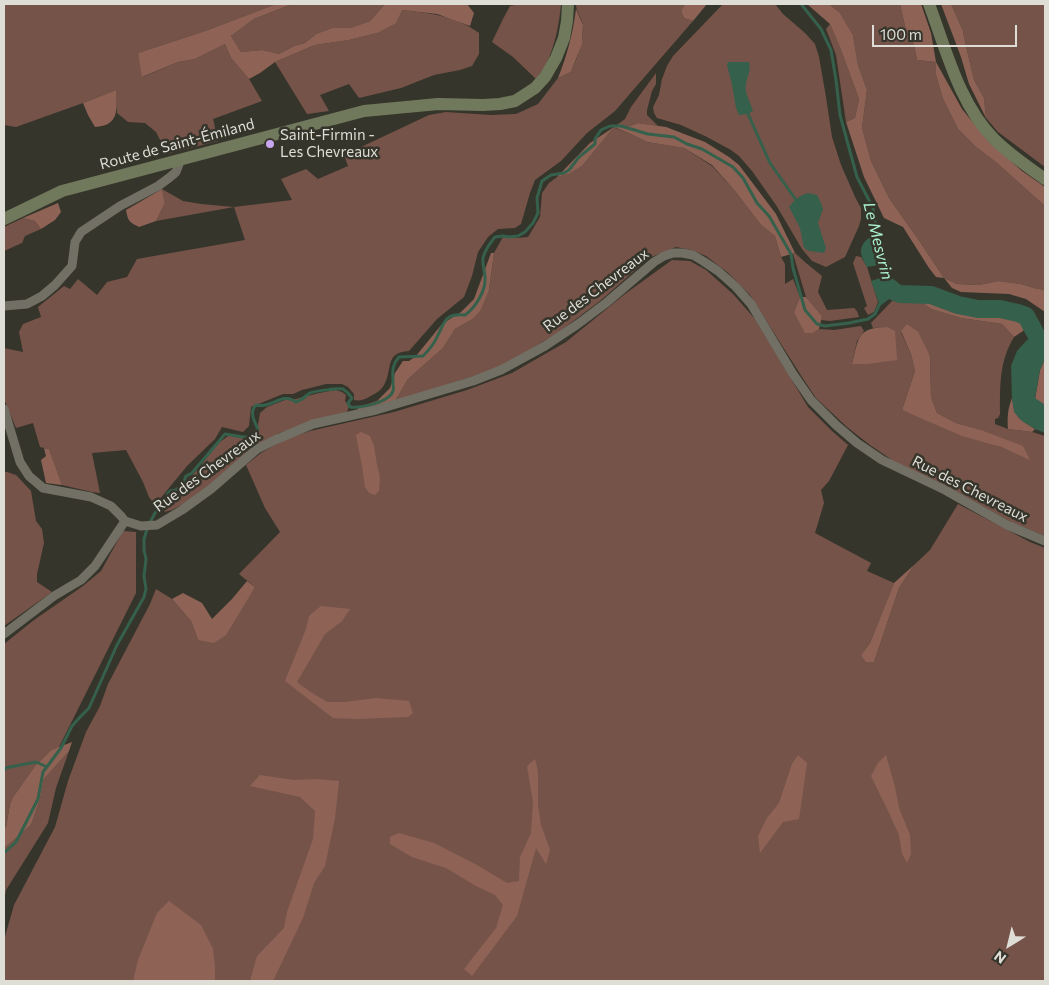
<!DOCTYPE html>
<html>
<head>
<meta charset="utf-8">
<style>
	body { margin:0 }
	#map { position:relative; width:1049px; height:985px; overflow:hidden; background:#36352b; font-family:Commissioner,sans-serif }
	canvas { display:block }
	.frame { position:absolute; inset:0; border:5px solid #deddd6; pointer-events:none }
	.north { position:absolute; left:984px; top:920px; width:50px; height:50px; -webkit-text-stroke:4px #36352b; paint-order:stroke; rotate:216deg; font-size:14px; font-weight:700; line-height:20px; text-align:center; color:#deddd6 }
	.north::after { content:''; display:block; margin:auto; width:18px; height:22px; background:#deddd6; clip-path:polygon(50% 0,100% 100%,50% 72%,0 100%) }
	.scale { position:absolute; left:872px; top:25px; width:145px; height:22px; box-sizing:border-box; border:2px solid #deddd6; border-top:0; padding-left:6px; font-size:15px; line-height:18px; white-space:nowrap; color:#deddd6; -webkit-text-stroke:4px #36352b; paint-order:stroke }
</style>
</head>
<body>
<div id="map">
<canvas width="1049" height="985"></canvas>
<div class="frame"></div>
<div class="north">N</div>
<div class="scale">100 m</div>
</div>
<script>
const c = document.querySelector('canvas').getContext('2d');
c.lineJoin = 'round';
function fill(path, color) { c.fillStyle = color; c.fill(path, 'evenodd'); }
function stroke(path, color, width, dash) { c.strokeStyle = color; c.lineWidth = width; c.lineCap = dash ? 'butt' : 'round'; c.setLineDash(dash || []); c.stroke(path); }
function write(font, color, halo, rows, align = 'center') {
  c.font = font + ' Commissioner,sans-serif'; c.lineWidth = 5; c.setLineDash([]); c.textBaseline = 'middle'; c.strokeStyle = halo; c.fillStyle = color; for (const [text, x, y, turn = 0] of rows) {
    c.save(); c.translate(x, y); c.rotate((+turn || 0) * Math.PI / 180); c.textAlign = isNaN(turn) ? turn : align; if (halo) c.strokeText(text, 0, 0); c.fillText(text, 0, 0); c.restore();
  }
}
fill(new Path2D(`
	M 4,4 L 276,4 L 208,30 L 138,53 L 143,77 L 178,62 L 195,59 L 225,44 L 231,58 L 249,79 L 262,101 L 213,119 L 218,141 L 167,154 L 156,132 L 145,123 L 128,122 L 117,113 L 116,90 L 83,103 L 16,127 L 4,125 Z
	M 292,4 L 385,4 L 370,21 L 350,28 L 332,28 L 316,34 L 305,43 L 294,46 L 279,54 L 262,50 L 241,52 L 231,36 L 254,19 Z
	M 519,4 L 561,4 C 559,25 555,47 545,66 C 543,70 539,75 536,79 L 513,57 L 492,42 L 503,19 L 510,6 Z
	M 576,4 L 685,4 L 681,11 L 684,18 L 693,21 L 615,111 L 587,133 L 561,161 L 535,180 L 530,193 L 521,224 L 515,228 L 498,229 L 488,237 L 478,252 L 472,276 L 464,297 L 437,319 L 409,351 C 384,352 393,370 384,385 C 381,391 374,394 369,397 C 364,400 359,401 354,400 L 354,394 L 348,387 L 342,384 L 326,384 L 302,390 L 293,394 L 283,394 L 251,407 L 249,426 L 243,432 L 222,427 L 215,439 L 187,466 L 155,505 L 149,497 L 143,482 L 126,450 L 92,453 L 100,493 L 92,492 L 62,485 L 49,449 L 40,447 L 33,423 L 16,428 L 4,399 L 4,348 L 23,352 L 19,332 L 23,324 L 41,317 L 38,307 L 64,286 L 70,289 L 78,279 L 97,295 L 107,282 L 127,277 L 137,259 L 245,240 L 234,207 L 156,221 L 165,203 L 162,189 L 183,201 L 201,204 L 234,207 L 292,200 L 281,179 L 306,169 L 318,179 L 348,166 L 344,155 L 429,115 L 446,112 L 491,115 L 516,114 L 538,104 L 558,78 L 571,72 C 577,58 584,42 583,26 C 582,18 576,12 576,4 Z
	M 723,4 L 775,4 L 783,14 L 805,33 L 815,44 L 819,57 L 826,97 L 832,137 L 841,165 L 856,199 L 861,208 L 861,219 L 859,226 L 845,257 L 826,267 L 812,261 L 802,249 L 776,205 L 752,171 L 739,156 L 731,150 L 707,137 L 681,125 L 657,118 L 654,113 L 653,107 L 659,95 L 662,79 L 667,66 L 673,56 Z
	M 829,4 L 900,4 L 905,26 L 914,45 L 917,60 L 936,62 L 936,75 L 943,99 L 958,129 L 976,147 L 997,163 L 1045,206 L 1045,290 L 1034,288 L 1021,284 L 998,281 L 979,285 L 957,284 L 944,278 L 918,239 L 889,198 L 871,161 L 862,128 L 867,90 L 858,65 L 853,35 L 840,13 Z
	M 951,4 L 1045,4 L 1045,167 L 998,132 L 986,118 L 984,98 L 974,80 L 966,46 L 963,31 Z
	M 402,10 C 429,13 456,16 479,33 L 479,54 L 472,66 L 460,70 L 434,75 L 401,88 L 359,98 L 349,84 L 320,95 L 329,111 L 307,114 L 275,62 L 315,45 L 349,40 L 377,33 Z
	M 830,24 L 841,50 L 859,99 L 855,118 L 846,122 L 836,55 L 826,29 Z
	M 656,73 L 656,84 L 652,91 L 647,110 L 647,115 L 658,126 L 638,123 L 627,127 L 615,128 L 635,136 L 647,142 L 684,148 L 712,166 L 735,191 L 761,225 L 775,236 L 781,257 L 785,264 L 785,284 L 793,279 L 800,297 L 794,312 L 813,333 L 819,329 L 834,330 L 861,326 L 864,331 L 857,341 L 852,364 L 887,327 L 873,328 L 871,323 L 893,300 L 902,296 L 919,300 L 931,309 L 961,318 L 1002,324 L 1014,337 C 999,362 1000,386 1000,414 L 998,418 L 995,419 L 995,424 L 1008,429 L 1032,432 L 1045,436 L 1045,536 L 1011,522 L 954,490 L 895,462 L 870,445 L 847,427 L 816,398 L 802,377 L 750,295 L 727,272 L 706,256 L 692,250 L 676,247 L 649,258 L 600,301 L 556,334 L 497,369 L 395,401 L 408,379 L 443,348 L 455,329 L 471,320 L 489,290 L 494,253 L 503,237 L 517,238 L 528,237 L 540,217 L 542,193 L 549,183 L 557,177 L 569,174 L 582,166 L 614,127 L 625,119 L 631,107 ZM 901,332 L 930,355 L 931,397 L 937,413 L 956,423 L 978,429 L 1030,459 L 1001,447 L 902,410 L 915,371 L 911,354 Z
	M 23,218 L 35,221 L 41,229 L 25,236 L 22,243 L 4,251 L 4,227 Z
	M 795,253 L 806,263 L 822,276 L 818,292 L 827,310 L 854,308 L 857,311 L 859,317 L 830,321 L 821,320 L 822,316 L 806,297 L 793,254 Z
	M 856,256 L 861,257 L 867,267 L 878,302 L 874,312 L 868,315 L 864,308 L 867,306 L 853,263 Z
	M 672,260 L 690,261 L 706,270 L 733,294 L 755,319 L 808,407 L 832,431 L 848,445 L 829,481 L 821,490 L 824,503 L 815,533 L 871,563 L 867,571 L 894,583 L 870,643 L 861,655 L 874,662 L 899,588 L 914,565 L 930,550 L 958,504 L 1030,542 L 1045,548 L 1045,981 L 4,981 L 4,940 L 14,905 L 55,827 L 68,781 L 86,732 L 100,706 L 108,684 L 150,604 L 156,589 L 172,599 L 191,621 L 198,640 L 245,602 L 255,587 L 239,574 L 280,532 L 265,508 L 246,465 L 261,453 L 283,440 L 310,431 L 394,412 L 467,390 L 512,373 L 566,342 L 625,294 Z
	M 336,390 L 342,392 L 346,395 L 345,401 L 349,406 L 347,412 L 279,433 L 189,501 L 172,510 L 164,512 L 179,489 L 200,467 L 216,445 L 228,436 C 243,436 244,441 257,431 L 260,413 L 267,407 L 285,400 L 296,399 L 319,393 Z
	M 4,472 L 7,472 L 16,475 L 31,491 L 36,521 L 42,529 L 44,543 L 37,574 L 37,582 L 52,592 L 4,626 Z
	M 123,531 L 136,532 L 136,593 L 59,747 L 51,750 L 35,766 L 13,797 L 10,804 L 6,827 L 4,829 L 4,644 L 34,620 L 83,586 L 101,571 Z
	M 69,751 L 56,788 L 48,823 L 6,890 L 4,901 L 4,848 L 16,838 L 31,825 L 40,799 L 44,779 Z`), '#765349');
fill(new Path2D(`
	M 276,4 L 292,4 L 254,19 L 231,36 L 241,52 L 262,50 L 279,54 L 294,46 L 305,43 L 316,34 L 332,28 L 350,28 L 370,21 L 385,4 L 467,4 L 474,13 L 470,26 L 437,14 L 402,10 L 396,23 L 377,33 L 349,40 L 315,45 L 275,62 L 260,73 L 249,79 L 231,58 L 225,44 L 195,59 L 178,62 L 142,77 L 138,53 L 208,30 Z
	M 685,4 L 707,4 L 693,21 L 684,18 L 681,11 Z
	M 807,4 L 829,4 L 840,13 L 853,35 L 858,65 L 867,90 L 862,128 L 871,161 L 889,198 L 918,239 L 944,278 L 957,284 L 979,285 L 998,281 L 1021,284 L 1034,288 L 1045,290 L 1045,312 L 1026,299 L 1009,294 L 961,292 L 952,288 L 944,278 L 936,277 L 929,268 L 903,227 L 884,218 L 864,177 L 846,122 L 855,118 L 859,99 L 841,50 L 830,24 Z
	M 900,4 L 921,4 L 931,33 L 936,62 L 962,109 L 988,141 L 1022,171 L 1045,187 L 1045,206 L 997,163 L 976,147 L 958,129 L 943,99 L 936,75 L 936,62 L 917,60 L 914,45 L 905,26 Z
	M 941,4 L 951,4 L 963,31 L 966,46 L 974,80 L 984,98 L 986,118 L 969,84 L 961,57 Z
	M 576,9 L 583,25 L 582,44 L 571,72 L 558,78 C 567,55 573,33 576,9 Z
	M 116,90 C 117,108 120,126 95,127 L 88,115 L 83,103 Z
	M 638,123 L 666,127 L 705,142 L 729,157 L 739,165 L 776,214 L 795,253 L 781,257 L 775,236 L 761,225 L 735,191 L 712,165 L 684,148 L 647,142 L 635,136 L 614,127 L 582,166 L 569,174 L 557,177 L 590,143 L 614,127 L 627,127 Z
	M 162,189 L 165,203 L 156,221 L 139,227 C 129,222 128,221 126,210 Z
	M 58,203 L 61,212 L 55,220 L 41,229 L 35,221 L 23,218 Z
	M 491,253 L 494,253 L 489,290 L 480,311 L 471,320 L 455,329 L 443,348 L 408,379 L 395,401 L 357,410 L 359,407 L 377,401 L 390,388 L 395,373 L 403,361 L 409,361 L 416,356 L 442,324 L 461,312 L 474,299 Z
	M 918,292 L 935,300 L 961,308 L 1010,315 L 1025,311 L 1034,318 L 1035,324 L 1034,327 L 1026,329 L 1014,337 L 1002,324 L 961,318 L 931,309 L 919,300 L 902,296 Z
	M 800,297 L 806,297 L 822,316 L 819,329 L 813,333 L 805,333 L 794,312 Z
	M 907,324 L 918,332 L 930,356 L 931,397 L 937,413 L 956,423 L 978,429 L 1023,446 L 1030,460 L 1001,447 L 962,436 L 902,410 L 915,371 L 911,354 L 901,331 Z
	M 887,327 L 895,331 L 897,360 L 868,364 L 852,364 C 859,338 856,328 887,327 Z
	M 1045,359 L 1045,405 L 1035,399 L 1040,370 Z
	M 1012,398 C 1015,418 1018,418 1035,429 L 1032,432 L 1008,429 C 1007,417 1008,408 1012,398 Z
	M 361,432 L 370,436 L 374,446 L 377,465 L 380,477 L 379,491 L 375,495 L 369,493 L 365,487 L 362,466 L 356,435 Z
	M 44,448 L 49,449 L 62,485 L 46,483 L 41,460 L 46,456 Z
	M 914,565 L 899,588 L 874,662 L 866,662 L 861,655 L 870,643 L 894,583 Z
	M 247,581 L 255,587 L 226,635 L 214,643 L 198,640 L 191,621 L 172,599 L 183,593 L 202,603 L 212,619 L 232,599 Z
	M 321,606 L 350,609 L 342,621 L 325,634 L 297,682 L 309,691 L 327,702 L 345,702 L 376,698 L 409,701 L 413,713 L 408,717 L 356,719 L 333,718 L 285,681 L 306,629 L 309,616 Z
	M 72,742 L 69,751 L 44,779 L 40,799 L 31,825 L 16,838 L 4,848 L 4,829 L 6,827 L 10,804 L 13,797 L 35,766 L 51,750 Z
	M 798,755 L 807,763 L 799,819 L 783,822 L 760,853 L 758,836 L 767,818 L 779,803 L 792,764 Z
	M 886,755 L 895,787 L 899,808 L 910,835 L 911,854 L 907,863 L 902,853 L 899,835 L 889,813 L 871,776 L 878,763 Z
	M 535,759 L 538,772 L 538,805 L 541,825 L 550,850 L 546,864 L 536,848 L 517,916 L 472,976 L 464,969 L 496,928 L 503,905 L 495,895 L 476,886 L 446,868 L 412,857 L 390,844 L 390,837 L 399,833 L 434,843 L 477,865 L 507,883 L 519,881 L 520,857 L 531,833 L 533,802 L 527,766 Z
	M 260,775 L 294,780 L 316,779 L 339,781 L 335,818 L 325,866 L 314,883 L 303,918 L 273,981 L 250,981 L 257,956 L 284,928 L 287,912 L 313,839 L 315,811 L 300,797 L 250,786 Z
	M 169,901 L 201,925 L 213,949 L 215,966 L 215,981 L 133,981 L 138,960 L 157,913 Z`), '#8e6356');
fill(new Path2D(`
	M 728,62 L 749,62 C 752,73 744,80 746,91 C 747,97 751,104 753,111 L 748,114 L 739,115 L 736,108 L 732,85 L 727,65 Z
	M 808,193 L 817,195 L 821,203 L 823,209 L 818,223 L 826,248 L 824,253 L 809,251 L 804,248 L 800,228 L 789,207 C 794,200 800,195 808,193 Z
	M 872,231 L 878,231 L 883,243 L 886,257 L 889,262 L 891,279 L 896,287 L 895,292 L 893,296 L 880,306 L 871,281 L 883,277 L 879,265 L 867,267 C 863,260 859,253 862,246 C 865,239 870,240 872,231 Z
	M 1045,334 L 1045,359 L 1040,370 L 1035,398 L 1045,405 L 1045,433 L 1035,429 L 1022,421 L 1014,412 L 1012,398 L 1011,366 L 1017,351 L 1027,340 Z`), '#35604b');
stroke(new Path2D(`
	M 801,4 L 821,29 L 831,50 L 836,80 L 840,115 L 857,177 L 873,208 L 877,234
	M 748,114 L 770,163 L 796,200
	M 4,771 L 5,768 L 36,762 L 47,767
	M 4,853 L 16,842 L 38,799 L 43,772 L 61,748 L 72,726 L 81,716 L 89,708 L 117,645 L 144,597 L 146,589 L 144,576 L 146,559 L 144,550 L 144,539 L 148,526 L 155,513 L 165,499 L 168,493 L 170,491 L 176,490 L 183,484 L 186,476 L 192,473 L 225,434 C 232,434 247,440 252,436 C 254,434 256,431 258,429 C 254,421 249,412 256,405 C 272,409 282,391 296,402 C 303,400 305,396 310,393 C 314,391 340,388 343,389 C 346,391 350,395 352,398 L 348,403 L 350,407 C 360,408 389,403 393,391 C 394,388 393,386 393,383 C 393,372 391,366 399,357 L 423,356 C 428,351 434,344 437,337 C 445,322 444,313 465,315 C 475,308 486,291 485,278 C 485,271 482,264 483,258 C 485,250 490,243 495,237 L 503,236 L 509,237 L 518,236 L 525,232 L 533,223 L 538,213 L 537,198 L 542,181 L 551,175 L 564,173 L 569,170 L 579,157 L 595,144 L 595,139 L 601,130 L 610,126 L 621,126 L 648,134 L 674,137 L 687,144 L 702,149 L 733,167 L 743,178 L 757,203 L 769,216 L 791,254 L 793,268 L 805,310 L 817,324 L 825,326 L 849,323 L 868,319 L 875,314 L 881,301`), '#35604b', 3);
stroke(new Path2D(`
	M 889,287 L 895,292 L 900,294 L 931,295 L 958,305 L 978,309 L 1000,309 L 1018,313 L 1026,316 L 1039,340 L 1045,343`), '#35604b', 18);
stroke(new Path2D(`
	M 4,306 L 27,304 L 42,296 L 55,285 L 72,266 L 75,242 L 81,232 L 120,206 L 158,186 L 169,178 L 176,172 L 181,159
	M 4,409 L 20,462 L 29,476 L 43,488 L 91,497 L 111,506 L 121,516 L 125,521
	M 125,521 L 141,526 L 157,525 L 182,510 L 211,489 L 257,449 L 275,440 L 313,424 L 376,410 L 473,381 L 501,370 L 545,346 L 578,324 L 606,303 L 654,262 L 664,256 L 673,253 L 682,253 L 693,255 L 703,261 L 718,271 L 736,287 L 751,304 L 793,374 L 811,400 L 836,425 L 857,443 L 882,460 L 945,490 L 1007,525 L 1045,541
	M 4,634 L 54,596 L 81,580 L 95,566 L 125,521`), '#727065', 9);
stroke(new Path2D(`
	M 929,4 C 946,49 959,104 994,139 C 1009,154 1028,167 1045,179
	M 4,219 L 62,191 L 364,111 L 438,104 L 483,105 L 500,104 L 515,101 L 535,88 L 545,77 L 556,58 L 564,38 L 567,21 L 568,4`), '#70795c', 12);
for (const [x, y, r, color] of [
	[270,144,5,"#c7a6ef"]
]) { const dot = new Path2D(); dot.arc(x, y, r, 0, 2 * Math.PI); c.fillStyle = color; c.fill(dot); stroke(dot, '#36352b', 2); }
write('15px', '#deddd6', '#36352b', [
	["Saint-Firmin -",280,135],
	["Les Chevreaux",280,152]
], 'left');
write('15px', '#deddd6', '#36352b', [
	["Route de Saint-Émiland",177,144,-15],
	["Rue des Chevreaux",596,290,-37],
	["Rue des Chevreaux",207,471,-36],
	["Rue des Chevreaux",970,489,27]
]);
write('italic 16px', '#a9f1cc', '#36352b', [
	["Le Mesvrin",878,241,76]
]);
</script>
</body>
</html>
